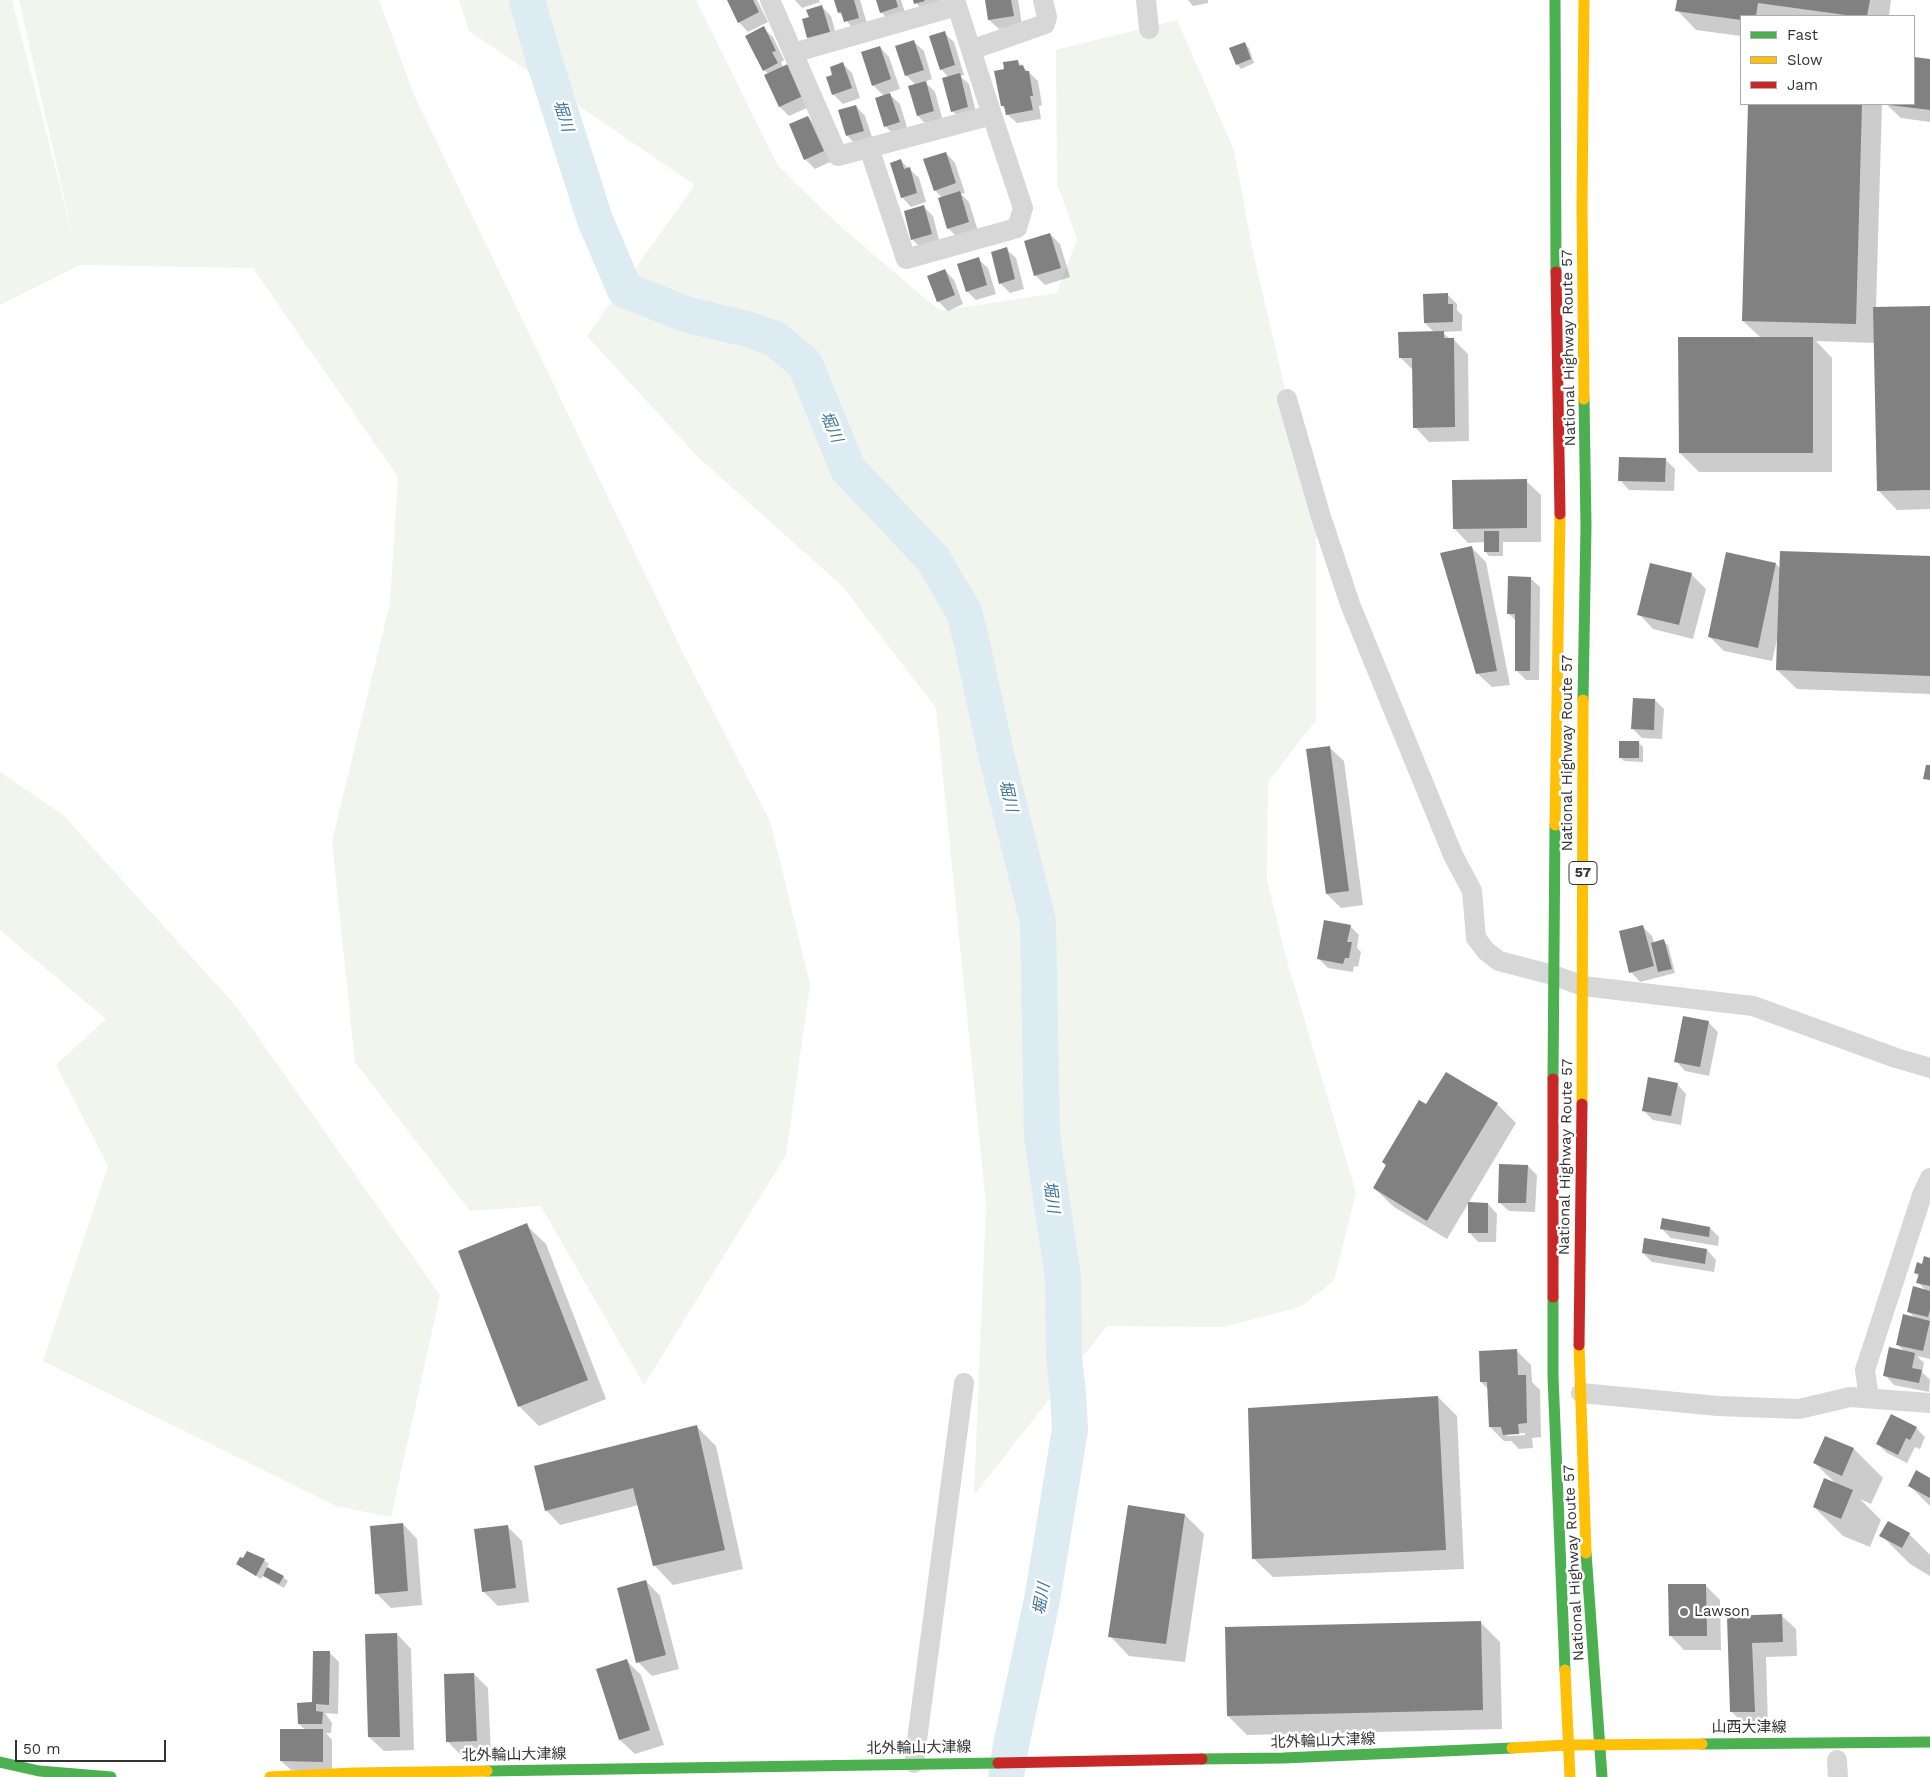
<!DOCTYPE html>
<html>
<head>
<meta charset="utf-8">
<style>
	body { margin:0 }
	#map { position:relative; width:1930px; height:1777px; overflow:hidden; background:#fff; font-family:"Work Sans",sans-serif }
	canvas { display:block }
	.legend { position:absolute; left:1740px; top:15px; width:175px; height:90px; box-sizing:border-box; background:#fff; border:1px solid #adadad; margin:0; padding:6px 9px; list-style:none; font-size:15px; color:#333 }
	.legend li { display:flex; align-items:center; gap:10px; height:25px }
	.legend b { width:25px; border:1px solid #adadad }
	.scale { position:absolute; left:15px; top:1740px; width:151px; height:22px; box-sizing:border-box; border:2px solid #333; border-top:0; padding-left:6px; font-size:15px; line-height:18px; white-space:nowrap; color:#333; -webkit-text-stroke:4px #fff; paint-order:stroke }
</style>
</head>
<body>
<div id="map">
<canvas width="1930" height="1777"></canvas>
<ul class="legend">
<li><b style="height:6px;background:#4caf50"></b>Fast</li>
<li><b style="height:6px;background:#ffc107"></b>Slow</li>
<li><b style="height:6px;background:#c62828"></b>Jam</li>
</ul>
<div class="scale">50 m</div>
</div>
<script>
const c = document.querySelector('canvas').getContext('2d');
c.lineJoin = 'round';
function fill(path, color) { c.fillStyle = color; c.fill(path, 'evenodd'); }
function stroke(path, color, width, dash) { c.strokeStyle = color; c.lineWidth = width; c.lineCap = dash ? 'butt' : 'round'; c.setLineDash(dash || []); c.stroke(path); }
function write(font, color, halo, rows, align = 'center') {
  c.font = font + ' "Work Sans","Noto Sans JP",sans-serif'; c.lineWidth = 5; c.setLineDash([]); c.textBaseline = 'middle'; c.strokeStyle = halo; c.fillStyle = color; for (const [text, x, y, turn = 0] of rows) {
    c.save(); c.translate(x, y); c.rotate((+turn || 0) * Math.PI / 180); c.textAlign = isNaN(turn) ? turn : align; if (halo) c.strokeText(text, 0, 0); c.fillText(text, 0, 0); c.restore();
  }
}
fill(new Path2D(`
	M 0,0 L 12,0 L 73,237 L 19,0 L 379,0 L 414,95 L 686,659 L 770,821 L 810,984 L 786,1155 L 644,1385 L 541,1206 L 470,1211 L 355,1062 L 332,841 L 390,603 L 398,477 L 253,268 L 80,265 L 0,305 Z
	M 459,0 L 696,0 L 778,166 L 842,228 L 940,311 L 1057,293 L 1077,239 L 1057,183 L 1056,50 L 1177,20 L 1234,150 L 1252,248 L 1316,521 L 1316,720 L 1268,782 L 1267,880 L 1285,954 L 1356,1193 L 1334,1281 L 1300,1307 L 1223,1327 L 1107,1326 L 974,1495 L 986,1204 L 936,708 L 843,587 L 698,457 L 587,336 L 695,185 L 469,31 Z
	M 0,772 L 63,815 L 236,1006 L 440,1295 L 391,1517 L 336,1506 L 43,1361 L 108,1166 L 56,1065 L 106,1019 L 0,930 Z`), '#f1f5ed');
fill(new Path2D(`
	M 728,0 L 757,0 L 768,22 L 748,32 L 739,22 Z
	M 795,0 L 819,0 L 820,2 L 802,8 Z
	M 836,0 L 860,0 L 868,27 L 855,31 L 839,12 Z
	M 877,0 L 901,0 L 906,16 L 890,22 L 881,12 Z
	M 914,0 L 940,0 L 942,7 L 924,12 Z
	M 986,0 L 1018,0 L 1022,25 L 999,29 L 989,20 Z
	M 1188,0 L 1208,0 L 1208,3 L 1193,6 Z
	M 1678,0 L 1891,0 L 1889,16 L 1741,16 L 1741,36 L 1696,30 L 1677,10 Z
	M 822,7 L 831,16 L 838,41 L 818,47 L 808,38 L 803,20 L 810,18 Z
	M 763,28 L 773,37 L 784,60 L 781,62 L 783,67 L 811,106 L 789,116 L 780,107 L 765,76 L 768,74 L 764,70 Z
	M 944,33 L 954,42 L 964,75 L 960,76 L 969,84 L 977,116 L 962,120 L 952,111 L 949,78 L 941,69 Z
	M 914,42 L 924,51 L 932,79 L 925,82 L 935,92 L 943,121 L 927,125 L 918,116 L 916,85 L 906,75 Z
	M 1244,44 L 1249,48 L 1254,63 L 1241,69 L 1237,64 Z
	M 880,47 L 889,57 L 900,89 L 888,93 L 900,104 L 908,131 L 894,135 L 885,126 L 884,96 L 873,85 Z
	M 1914,58 L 1930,60 L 1930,122 L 1901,118 L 1886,104 L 1914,104 Z
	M 1017,61 L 1038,81 L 1042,105 L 1039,106 L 1041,119 L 1017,123 L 1007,114 L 1006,110 L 1002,105 L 1006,70 Z
	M 843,64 L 852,73 L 860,98 L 843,104 L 833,94 L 834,76 Z
	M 1749,104 L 1882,104 L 1876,308 L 1930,307 L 1930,509 L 1897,510 L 1878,490 L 1875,343 L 1816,341 L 1832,358 L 1832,472 L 1699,472 L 1680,453 L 1761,338 L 1743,321 Z
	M 856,106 L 865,116 L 873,140 L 856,145 L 847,135 Z
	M 808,117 L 817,127 L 832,161 L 815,169 L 805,159 Z
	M 946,153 L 955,163 L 965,193 L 961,194 L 969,202 L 978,231 L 958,238 L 948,228 L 942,198 L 935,190 Z
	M 901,161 L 919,178 L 926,202 L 911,207 L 902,197 Z
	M 924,207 L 933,216 L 940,244 L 922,249 L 912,239 Z
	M 1050,234 L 1060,244 L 1070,277 L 1045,285 L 1036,276 L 1025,242 Z
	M 1006,249 L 1016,258 L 1024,289 L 1010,293 L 1000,283 Z
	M 978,259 L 988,268 L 996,294 L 976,300 L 967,291 Z
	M 945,270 L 954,280 L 963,304 L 948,311 L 938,301 Z
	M 1447,294 L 1457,304 L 1457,310 L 1462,315 L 1462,331 L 1442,332 L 1450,339 L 1453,339 L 1468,354 L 1469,441 L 1429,442 L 1415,427 L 1414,371 L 1400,357 L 1435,333 L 1425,323 Z
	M 1665,459 L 1675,469 L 1674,491 L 1629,490 L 1620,480 Z
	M 1526,481 L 1541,495 L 1541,542 L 1503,542 L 1503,556 L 1489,556 L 1485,551 L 1485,542 L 1468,543 L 1454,528 Z
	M 1471,547 L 1486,562 L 1510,685 L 1492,687 L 1477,673 Z
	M 1930,558 L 1930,694 L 1797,689 L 1777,670 L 1778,640 L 1777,640 L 1772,661 L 1724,651 L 1709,636 L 1776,564 L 1781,569 Z
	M 1691,574 L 1706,589 L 1693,639 L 1653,629 L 1639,614 Z
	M 1530,578 L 1540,587 L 1539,680 L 1526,680 L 1516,670 L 1516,621 L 1508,613 Z
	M 1655,700 L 1664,709 L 1662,739 L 1642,738 L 1632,728 Z
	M 1639,743 L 1643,747 L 1643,762 L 1624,761 L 1620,757 Z
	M 1329,747 L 1344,761 L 1363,905 L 1341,908 L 1327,894 Z
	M 1350,926 L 1359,935 L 1357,948 L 1361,952 L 1358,967 L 1354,966 L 1353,972 L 1328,968 L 1318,958 Z
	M 1642,926 L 1652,936 L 1654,943 L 1663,941 L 1668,945 L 1675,973 L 1640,982 L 1631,972 Z
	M 1708,1022 L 1718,1032 L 1709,1076 L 1685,1071 L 1676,1061 Z
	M 1677,1084 L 1686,1094 L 1681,1125 L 1653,1120 L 1643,1110 Z
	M 1497,1104 L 1516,1123 L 1447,1239 L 1394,1207 L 1374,1188 L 1426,1106 Z
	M 1528,1166 L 1537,1175 L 1535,1212 L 1509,1211 L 1499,1202 Z
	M 1488,1204 L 1497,1214 L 1496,1242 L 1478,1242 L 1469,1232 Z
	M 526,1225 L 546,1244 L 606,1399 L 539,1426 L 520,1407 L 459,1251 Z
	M 1661,1228 L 1710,1228 L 1719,1237 L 1718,1246 L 1671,1238 Z
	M 1707,1250 L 1716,1260 L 1714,1272 L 1652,1262 L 1643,1253 Z
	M 1930,1259 L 1930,1359 L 1917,1356 L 1924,1363 L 1922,1372 L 1930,1380 L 1929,1392 L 1894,1385 L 1885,1375 L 1905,1352 L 1897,1344 L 1916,1319 L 1908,1311 L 1926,1291 L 1918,1282 L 1919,1277 L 1915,1273 Z
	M 1517,1351 L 1531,1365 L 1532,1382 L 1540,1390 L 1541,1437 L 1532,1438 L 1533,1448 L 1519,1449 L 1511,1441 L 1504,1441 L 1490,1427 L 1488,1389 L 1481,1382 ZM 1525,1433 L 1525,1435 L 1508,1436 L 1505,1434 Z
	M 1438,1397 L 1457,1416 L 1464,1569 L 1273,1577 L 1253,1558 Z
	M 697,1427 L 716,1446 L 743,1569 L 673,1585 L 654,1565 L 639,1505 L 560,1525 L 546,1510 Z
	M 1916,1428 L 1925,1437 L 1920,1449 L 1915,1447 L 1907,1463 L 1887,1453 L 1877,1443 Z
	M 1826,1437 L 1854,1449 L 1883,1478 L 1871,1504 L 1860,1499 L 1881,1520 L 1870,1547 L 1843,1536 L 1814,1507 L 1836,1484 L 1815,1463 Z
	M 1930,1479 L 1930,1506 L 1909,1485 Z
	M 1129,1507 L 1185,1515 L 1204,1534 L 1185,1662 L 1129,1656 L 1110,1636 Z
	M 1888,1522 L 1909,1534 L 1930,1555 L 1930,1576 L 1910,1564 L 1881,1535 Z
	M 403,1524 L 417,1539 L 422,1605 L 391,1608 L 376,1593 Z
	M 507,1526 L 522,1541 L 529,1602 L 498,1606 L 483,1591 Z
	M 264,1560 L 269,1564 L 266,1568 L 283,1577 L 288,1581 L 284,1588 L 269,1580 L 264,1574 L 261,1579 L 237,1564 Z
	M 646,1581 L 660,1596 L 679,1669 L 652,1676 L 638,1662 Z
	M 1705,1585 L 1720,1600 L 1721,1650 L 1684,1650 L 1670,1635 Z
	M 1781,1615 L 1796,1629 L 1797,1656 L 1766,1657 L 1768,1726 L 1746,1726 L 1732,1712 L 1728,1617 Z
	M 1480,1622 L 1500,1642 L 1502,1729 L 1247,1735 L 1228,1716 Z
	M 397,1634 L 411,1649 L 414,1750 L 384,1751 L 369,1737 Z
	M 329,1652 L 339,1662 L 338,1714 L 325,1713 L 332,1723 L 331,1733 L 326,1733 L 332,1740 L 332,1770 L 291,1770 L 281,1761 L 306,1730 L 299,1724 L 313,1703 Z
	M 627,1661 L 641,1675 L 664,1745 L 635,1754 L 620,1740 L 597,1670 Z
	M 474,1674 L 488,1688 L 491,1755 L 462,1756 L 447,1741 Z`), '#0003');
stroke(new Path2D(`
	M 527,0 L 544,60 L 595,220 L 625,290 L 688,315 L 747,329 L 775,339 L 805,364 L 848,469 L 933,559 L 964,612 L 971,639 L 996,754 L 1038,921 L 1042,1136 L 1063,1278 L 1064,1357 L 1068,1393 L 1070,1430 L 1042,1600 L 1011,1745 L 1006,1777`), '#ddebf3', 36);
fill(new Path2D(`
	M 727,0 L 753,0 L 759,12 L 738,23 Z
	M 834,0 L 854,0 L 859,18 L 844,22 L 841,12 L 838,13 Z
	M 876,0 L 896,0 L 898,7 L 880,13 Z
	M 913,0 L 924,0 L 925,1 L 914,4 Z
	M 985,0 L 1011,0 L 1014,16 L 988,20 Z
	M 1677,0 L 1870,0 L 1867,16 L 1853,16 L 1758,3 L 1756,16 L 1741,16 L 1741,20 L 1675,11 Z
	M 822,5 L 830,32 L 807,38 L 802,19 L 809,17 L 806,10 Z
	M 764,26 L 776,51 L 772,52 L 778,63 L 763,71 L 745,36 Z
	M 945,31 L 955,65 L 940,70 L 929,36 Z
	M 914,40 L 924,70 L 905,76 L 895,46 Z
	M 1245,42 L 1251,59 L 1236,65 L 1229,48 Z
	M 880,46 L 891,79 L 872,86 L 861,52 Z
	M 1914,57 L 1930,59 L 1930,110 L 1889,105 L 1914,104 Z
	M 1018,60 L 1019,66 L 1023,65 L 1025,71 L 1029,71 L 1033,96 L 1030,96 L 1033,110 L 1006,115 L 1004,106 L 1001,106 L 994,71 L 1004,69 L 1003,62 Z
	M 843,62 L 852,88 L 832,95 L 826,77 L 832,75 L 830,67 Z
	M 788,64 L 803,96 L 779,107 L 764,75 Z
	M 960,73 L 968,107 L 951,112 L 942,78 Z
	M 926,81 L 934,111 L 917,116 L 908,86 Z
	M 890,93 L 900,122 L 884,127 L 875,98 Z
	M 1748,104 L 1862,104 L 1856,324 L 1742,321 Z
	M 856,105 L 864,131 L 846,136 L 838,110 Z
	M 808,116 L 824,151 L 804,160 L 789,124 Z
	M 946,152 L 956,183 L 934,191 L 923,159 Z
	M 901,159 L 904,169 L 910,167 L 917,193 L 901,198 L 890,163 Z
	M 960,191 L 969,222 L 947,229 L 938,198 Z
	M 924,205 L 932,234 L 911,240 L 904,211 Z
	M 1050,233 L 1061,268 L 1034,276 L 1024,241 Z
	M 1007,247 L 1015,279 L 999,284 L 991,252 Z
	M 979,257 L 987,285 L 966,292 L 957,264 Z
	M 945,269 L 955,295 L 937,302 L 927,276 Z
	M 1448,293 L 1448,304 L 1453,304 L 1453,322 L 1424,323 L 1423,294 Z
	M 1930,306 L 1930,490 L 1877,491 L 1873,307 Z
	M 1444,331 L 1444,338 L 1454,338 L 1455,427 L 1413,428 L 1412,358 L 1399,358 L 1398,332 Z
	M 1678,337 L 1813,337 L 1813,453 L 1679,453 Z
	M 1619,457 L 1666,458 L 1665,482 L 1618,481 Z
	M 1527,479 L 1527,528 L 1453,529 L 1452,480 Z
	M 1484,531 L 1499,531 L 1499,552 L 1484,552 Z
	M 1472,546 L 1497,671 L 1476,674 L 1440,553 Z
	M 1780,551 L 1930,556 L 1930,676 L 1776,670 Z
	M 1726,552 L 1776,563 L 1758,648 L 1708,637 Z
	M 1650,563 L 1692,573 L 1679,625 L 1637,615 Z
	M 1508,576 L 1531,577 L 1530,671 L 1515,671 L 1515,614 L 1507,614 Z
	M 1633,698 L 1655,699 L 1654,730 L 1631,729 Z
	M 1619,741 L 1639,741 L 1639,758 L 1619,758 Z
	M 1330,746 L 1349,891 L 1326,894 L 1306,749 Z
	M 1926,765 L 1930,765 L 1930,780 L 1923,779 Z
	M 1324,920 L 1351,925 L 1347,942 L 1352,942 L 1349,958 L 1345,958 L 1343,964 L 1317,959 Z
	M 1643,925 L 1654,966 L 1629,973 L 1619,931 Z
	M 1664,939 L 1672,969 L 1658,972 L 1651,943 Z
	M 1683,1016 L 1709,1021 L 1700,1067 L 1674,1062 Z
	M 1446,1072 L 1498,1103 L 1427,1221 L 1373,1188 L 1386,1165 L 1382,1162 L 1419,1100 L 1426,1104 Z
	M 1648,1077 L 1678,1083 L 1671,1116 L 1642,1111 Z
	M 1499,1164 L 1528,1165 L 1526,1203 L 1498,1203 Z
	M 1468,1202 L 1488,1203 L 1488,1233 L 1468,1233 Z
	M 1662,1218 L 1710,1227 L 1709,1237 L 1660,1229 Z
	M 527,1223 L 588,1380 L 518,1407 L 458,1251 Z
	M 1644,1238 L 1707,1249 L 1705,1264 L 1642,1253 Z
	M 1924,1256 L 1930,1258 L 1930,1286 L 1916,1283 L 1919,1274 L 1914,1273 L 1917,1262 L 1922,1264 Z
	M 1913,1286 L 1930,1291 L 1930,1310 L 1928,1317 L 1907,1312 Z
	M 1903,1314 L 1930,1321 L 1923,1351 L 1896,1345 Z
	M 1889,1347 L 1915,1353 L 1912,1368 L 1922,1370 L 1919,1383 L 1883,1376 Z
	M 1517,1349 L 1518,1375 L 1526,1375 L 1527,1423 L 1518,1424 L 1519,1434 L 1503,1435 L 1501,1427 L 1489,1427 L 1487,1382 L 1480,1382 L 1479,1351 Z
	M 1438,1396 L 1446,1550 L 1252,1559 L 1248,1408 Z
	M 1891,1414 L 1917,1427 L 1910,1440 L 1906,1438 L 1898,1455 L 1876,1444 Z
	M 697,1425 L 725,1550 L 653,1566 L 633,1488 L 545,1511 L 534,1466 Z
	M 1825,1436 L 1854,1448 L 1842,1476 L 1813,1463 Z
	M 1916,1470 L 1930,1478 L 1930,1498 L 1908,1486 Z
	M 1824,1478 L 1853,1490 L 1841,1519 L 1813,1507 Z
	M 1128,1505 L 1185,1514 L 1166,1644 L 1108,1637 Z
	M 1888,1521 L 1910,1533 L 1902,1548 L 1879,1536 Z
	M 403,1523 L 408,1591 L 375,1594 L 370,1526 Z
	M 508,1525 L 516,1588 L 482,1592 L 474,1529 Z
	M 247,1551 L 265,1559 L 256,1576 L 236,1564 L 240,1557 L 243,1558 Z
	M 267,1567 L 284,1576 L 279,1584 L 263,1576 Z
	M 646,1580 L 666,1655 L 636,1663 L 617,1588 Z
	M 1668,1584 L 1706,1584 L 1707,1636 L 1669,1636 Z
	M 1782,1614 L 1783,1642 L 1752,1643 L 1755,1712 L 1730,1712 L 1727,1616 Z
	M 1481,1621 L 1483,1710 L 1227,1716 L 1225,1627 Z
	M 397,1633 L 400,1737 L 368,1737 L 365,1634 Z
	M 313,1651 L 330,1651 L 329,1705 L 316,1704 L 316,1711 L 323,1712 L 322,1724 L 298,1724 L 297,1703 L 312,1702 Z
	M 627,1659 L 650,1730 L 619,1740 L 596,1669 Z
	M 474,1673 L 477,1741 L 446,1742 L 444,1674 Z
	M 280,1729 L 323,1729 L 323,1762 L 280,1761 Z`), '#818181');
stroke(new Path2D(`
	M 770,0 L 838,156 L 992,115 L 971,50
	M 955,0 L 971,50 L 1045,24 L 1047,17 L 1043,0
	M 1146,0 L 1149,29
	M 793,53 L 957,6
	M 869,148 L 906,259 L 1017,228 L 1023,208 L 992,115
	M 1287,399 L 1321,517 L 1350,604 L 1453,855 L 1472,891 L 1476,938 L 1486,951 L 1499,961 L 1553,975 L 1583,986 L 1753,1006 L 1896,1058 L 1930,1068
	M 1581,1393 L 1718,1406 L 1799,1409 L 1850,1397 L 1930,1403
	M 1869,1398 L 1865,1370 L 1922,1195 L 1930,1178
	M 1837,1760 L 1838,1777
	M 914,1763 L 964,1383`), '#d7d7d7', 20);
stroke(new Path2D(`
	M 1555,0 L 1556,272
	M 1583,700 L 1586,526 L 1584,399
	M 1553,1079 L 1555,825
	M 1553,1297 L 1553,1376 L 1565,1670
	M 1586,1553 L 1602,1777
	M 1702,1744 L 1930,1742
	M 1202,1759 L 1283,1758 L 1512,1748
	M 0,1762 L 39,1771 L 111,1777
	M 487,1771 L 998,1763`), '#4caf50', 11);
stroke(new Path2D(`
	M 1584,0 L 1582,208 L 1584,399
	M 1555,825 L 1560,514
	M 1582,1104 L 1583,700
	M 1579,1345 L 1586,1553
	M 1565,1670 L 1570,1777
	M 1512,1748 L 1568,1745 L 1702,1744
	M 270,1777 L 354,1773 L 487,1771`), '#ffc107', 11);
stroke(new Path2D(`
	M 1556,272 L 1560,514
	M 1553,1079 L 1553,1297
	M 1579,1345 L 1582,1104
	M 998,1763 L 1202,1759`), '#c62828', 11);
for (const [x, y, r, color] of [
	[1684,1612,5,"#7a7a7a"]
]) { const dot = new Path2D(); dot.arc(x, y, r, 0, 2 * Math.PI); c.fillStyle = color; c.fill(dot); stroke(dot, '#fff', 2); }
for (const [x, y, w] of [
	[1583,873,28]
]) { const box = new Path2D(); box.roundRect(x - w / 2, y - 11.5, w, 23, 4); c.fillStyle = '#fff'; c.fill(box); stroke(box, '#333', 1); }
write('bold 14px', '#333', null, [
	["57",1583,873]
]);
write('15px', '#333', '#fff', [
	["National Highway Route 57",1569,348,-91],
	["National Highway Route 57",1568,753,-90],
	["National Highway Route 57",1566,1157,-89],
	["National Highway Route 57",1574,1563,-93],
	["山西大津線",1749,1728],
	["北外輪山大津線",1323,1741,-2],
	["北外輪山大津線",919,1748,-1],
	["北外輪山大津線",514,1755,-1]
]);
write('15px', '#333', '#fff', [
	["Lawson",1694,1612]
], 'left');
write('italic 16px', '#3f7597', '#fff', [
	["堀川",563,116,73],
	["堀川",831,427,67],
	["堀川",1008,796,77],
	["堀川",1051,1197,82],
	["堀川",1042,1599,-80]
]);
</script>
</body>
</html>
